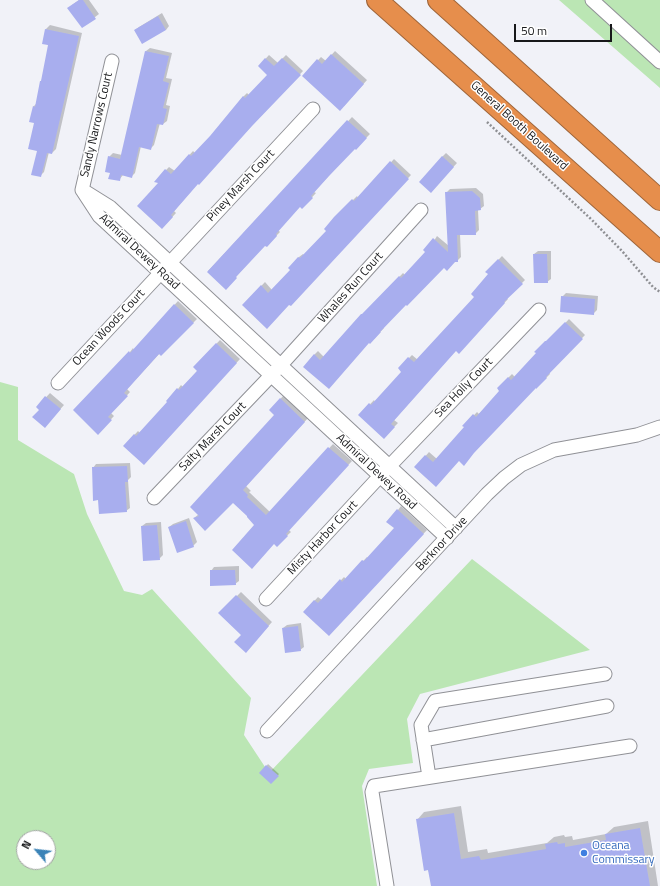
<!DOCTYPE html>
<html>
<head>
<meta charset="utf-8">
<style>
	body { margin:0 }
	#map { position:relative; width:660px; height:886px; overflow:hidden; background:#f1f2f8; font-family:"Titillium Web",sans-serif }
	canvas { display:block }
	.north { position:absolute; left:16px; top:830px; width:40px; height:40px; box-sizing:border-box; background:#fff; border:1px solid #a2a3a3; border-radius:50%; rotate:298deg; font-size:11px; font-weight:700; line-height:16px; text-align:center; color:#17181a }
	.north::after { content:''; display:block; margin:auto; width:14px; height:18px; background:#3b83b7; clip-path:polygon(50% 0,100% 100%,50% 72%,0 100%) }
	.scale { position:absolute; left:514px; top:24px; width:98px; height:18px; box-sizing:border-box; border:2px solid #17181a; border-top:0; padding-left:5px; font-size:12px; line-height:14px; white-space:nowrap; color:#17181a; -webkit-text-stroke:3px #fff; paint-order:stroke }
</style>
</head>
<body>
<div id="map">
<canvas width="660" height="886"></canvas>
<div class="north">N</div>
<div class="scale">50 m</div>
</div>
<script>
const c = document.querySelector('canvas').getContext('2d');
c.lineJoin = 'round';
function fill(path, color) { c.fillStyle = color; c.fill(path, 'evenodd'); }
function stroke(path, color, width, dash) { c.strokeStyle = color; c.lineWidth = width; c.lineCap = dash ? 'butt' : 'round'; c.setLineDash(dash || []); c.stroke(path); }
function write(font, color, halo, rows, align = 'center') {
  c.font = font + ' "Titillium Web",sans-serif'; c.lineWidth = 3; c.setLineDash([]); c.textBaseline = 'middle'; c.strokeStyle = halo; c.fillStyle = color; for (const [text, x, y, turn = 0] of rows) {
    c.save(); c.translate(x, y); c.rotate((+turn || 0) * Math.PI / 180); c.textAlign = isNaN(turn) ? turn : align; if (halo) c.strokeText(text, 0, 0); c.fillText(text, 0, 0); c.restore();
  }
}
fill(new Path2D(`
	M 559,0 L 660,0 L 660,88 Z
	M 0,382 L 18,387 L 18,440 L 74,474 L 87,514 L 124,591 L 142,595 L 152,589 L 251,698 L 244,735 L 269,773 L 472,559 L 590,650 L 420,694 L 407,719 L 413,763 L 369,769 L 362,786 L 377,886 L 0,886 ZM 24,838 L 48,838 L 48,862 L 24,862 Z`), '#bbe6b4');
fill(new Path2D(`
	M 79,0 L 89,0 L 99,14 L 82,27 L 72,5 Z
	M 162,13 L 169,26 L 166,30 L 135,30 L 139,27 Z
	M 50,25 L 82,33 L 56,149 L 52,153 L 49,152 L 44,172 L 40,176 L 33,107 L 37,103 L 49,45 L 43,43 L 46,29 Z
	M 150,48 L 172,53 L 166,78 L 172,79 L 166,105 L 170,106 L 167,121 L 163,124 L 160,123 L 154,145 L 151,148 L 141,146 L 135,173 L 131,177 L 123,175 L 119,180 L 111,173 L 109,157 L 113,153 L 122,155 L 146,51 Z
	M 335,51 L 367,80 L 344,106 L 303,76 L 321,57 L 326,61 Z
	M 269,55 L 278,63 L 286,55 L 303,71 L 198,183 L 174,211 L 176,213 L 162,228 L 160,182 L 166,170 L 169,167 L 175,171 L 193,151 L 195,153 L 211,137 L 243,97 L 247,93 L 249,95 L 269,74 L 259,66 Z
	M 352,117 L 370,134 L 356,148 L 355,147 L 314,192 L 316,193 L 302,208 L 300,206 L 278,230 L 280,232 L 270,242 L 265,244 L 226,288 L 208,271 Z
	M 446,153 L 457,163 L 434,188 L 442,157 Z
	M 394,159 L 411,175 L 267,327 L 243,305 L 265,282 L 272,290 L 291,270 L 289,268 L 299,257 L 303,254 L 304,255 L 327,231 L 335,218 L 357,196 L 358,198 Z
	M 476,188 L 483,194 L 484,206 L 480,209 L 478,210 L 479,230 L 475,234 L 460,234 L 461,257 L 457,261 L 444,267 L 383,327 L 384,328 L 374,339 L 369,342 L 332,384 L 314,355 L 318,351 L 324,357 L 403,273 L 405,275 L 427,252 L 437,236 L 449,246 L 446,193 L 450,189 Z
	M 538,251 L 551,251 L 551,279 L 547,282 L 534,254 Z
	M 502,256 L 525,280 L 507,298 L 508,299 L 462,349 L 456,350 L 394,420 L 398,423 L 384,437 L 360,415 L 374,400 L 375,402 L 403,372 L 409,358 L 412,355 L 418,360 L 476,296 L 490,274 L 487,272 Z
	M 566,293 L 598,296 L 597,310 L 593,314 L 562,297 Z
	M 178,301 L 197,319 L 161,355 L 160,353 L 127,389 L 130,392 L 111,413 L 114,416 L 98,433 L 74,410 L 130,352 L 133,348 L 134,350 Z
	M 569,319 L 585,335 L 549,372 L 550,374 L 536,388 L 536,387 L 477,448 L 459,460 L 416,467 L 429,452 L 437,459 L 465,427 L 464,426 L 477,412 L 479,414 L 501,391 L 498,388 L 512,374 L 515,377 Z
	M 220,340 L 240,359 L 143,463 L 124,446 L 138,431 L 140,433 L 169,402 L 178,389 L 181,385 L 183,387 L 198,370 L 194,367 Z
	M 50,393 L 64,405 L 48,423 L 41,410 L 37,407 Z
	M 284,395 L 308,418 L 246,486 L 251,491 L 249,492 L 270,512 L 333,444 L 352,461 L 288,529 L 291,532 L 280,542 L 274,543 L 249,516 L 233,502 L 205,529 L 194,518 L 199,514 L 275,415 L 270,410 Z
	M 130,463 L 131,477 L 128,480 L 130,508 L 126,511 L 99,499 L 93,468 L 96,464 Z
	M 401,506 L 427,530 L 329,635 L 304,612 L 318,597 L 322,600 L 344,577 L 346,579 L 367,557 L 368,558 L 395,528 L 398,510 Z
	M 189,518 L 197,542 L 193,546 L 169,527 L 173,524 Z
	M 161,522 L 163,555 L 159,559 L 142,526 L 146,523 Z
	M 239,566 L 239,581 L 235,584 L 211,571 L 214,567 Z
	M 241,592 L 272,622 L 249,648 L 242,635 L 220,613 Z
	M 301,623 L 304,647 L 300,650 L 283,628 L 287,625 Z
	M 268,764 L 279,774 L 271,783 L 261,773 Z
	M 461,806 L 468,852 L 487,849 L 488,853 L 547,843 L 554,837 L 564,835 L 565,837 L 572,836 L 573,840 L 606,834 L 614,827 L 648,821 L 658,886 L 432,886 L 417,820 L 424,812 Z`), '#0003');
fill(new Path2D(`
	M 79,0 L 83,0 L 96,19 L 82,28 L 67,8 Z
	M 158,16 L 166,30 L 142,44 L 134,30 Z
	M 45,29 L 79,36 L 52,154 L 47,153 L 41,177 L 31,175 L 37,151 L 28,149 L 34,123 L 29,122 L 33,106 L 35,107 L 40,81 L 41,81 L 48,45 L 42,44 Z
	M 145,51 L 169,56 L 163,81 L 169,83 L 163,108 L 167,109 L 163,125 L 157,124 L 151,150 L 139,147 L 132,178 L 121,175 L 120,181 L 108,179 L 110,173 L 105,172 L 108,156 L 120,159 Z
	M 331,54 L 364,84 L 340,111 L 302,76 L 317,59 L 322,64 Z
	M 265,58 L 274,66 L 282,58 L 301,75 L 252,126 L 199,185 L 198,184 L 171,215 L 173,217 L 162,229 L 137,206 L 158,183 L 154,182 L 165,169 L 171,174 L 189,154 L 191,156 L 210,136 L 243,96 L 245,98 L 267,75 L 258,66 Z
	M 347,120 L 367,138 L 356,150 L 355,149 L 329,176 L 311,196 L 313,198 L 302,209 L 300,207 L 276,234 L 277,236 L 267,247 L 265,246 L 236,277 L 237,278 L 226,290 L 207,272 Z
	M 442,156 L 454,167 L 431,193 L 419,182 Z
	M 390,161 L 409,179 L 291,306 L 289,305 L 267,329 L 242,305 L 261,285 L 268,293 L 290,270 L 288,268 L 298,257 L 300,258 L 326,231 L 324,229 L 334,217 L 352,199 L 354,201 Z
	M 472,191 L 480,198 L 481,210 L 475,211 L 476,235 L 457,235 L 458,262 L 455,262 L 447,271 L 444,268 L 407,306 L 406,305 L 380,332 L 381,332 L 370,344 L 369,343 L 329,389 L 303,367 L 314,354 L 320,360 L 361,314 L 362,314 L 399,276 L 401,278 L 425,252 L 423,250 L 433,238 L 448,252 L 445,192 Z
	M 533,254 L 547,254 L 548,283 L 534,283 Z
	M 498,259 L 523,284 L 504,302 L 505,303 L 459,354 L 456,351 L 391,424 L 395,427 L 384,439 L 358,415 L 369,403 L 371,405 L 401,372 L 398,368 L 408,357 L 414,362 L 474,297 L 471,294 L 488,274 L 485,272 Z
	M 561,296 L 595,299 L 594,315 L 560,312 Z
	M 174,304 L 194,323 L 161,356 L 159,354 L 124,393 L 128,396 L 108,417 L 112,420 L 98,435 L 73,410 L 129,351 L 130,353 Z
	M 565,322 L 583,339 L 546,377 L 547,378 L 536,389 L 536,388 L 474,453 L 464,466 L 459,461 L 436,487 L 414,467 L 425,455 L 433,462 L 464,427 L 462,426 L 473,414 L 476,417 L 499,391 L 497,388 L 508,377 L 511,380 L 536,353 L 534,352 L 545,341 L 546,341 Z
	M 216,343 L 237,363 L 144,465 L 123,446 L 134,434 L 136,436 L 167,402 L 166,401 L 177,388 L 179,390 L 197,371 L 193,367 Z
	M 45,396 L 61,409 L 45,428 L 32,417 L 39,410 L 36,407 Z
	M 280,398 L 305,422 L 243,490 L 248,495 L 247,497 L 266,515 L 328,447 L 349,465 L 286,534 L 288,536 L 277,547 L 274,544 L 252,569 L 232,550 L 254,525 L 247,517 L 247,516 L 233,503 L 205,531 L 193,518 L 199,516 L 190,507 L 274,415 L 269,410 Z
	M 127,466 L 128,482 L 125,482 L 127,512 L 99,514 L 98,500 L 93,501 L 92,467 Z
	M 397,509 L 424,534 L 329,636 L 303,612 L 314,600 L 318,603 L 340,579 L 342,582 L 362,560 L 364,561 L 394,528 L 386,522 Z
	M 186,521 L 194,547 L 177,553 L 168,527 Z
	M 157,525 L 160,560 L 143,561 L 141,526 Z
	M 210,570 L 235,570 L 236,585 L 210,586 Z
	M 236,595 L 269,626 L 246,653 L 234,642 L 241,635 L 218,613 Z
	M 298,626 L 301,651 L 285,653 L 282,628 Z
	M 266,765 L 279,776 L 271,784 L 259,773 Z
	M 454,813 L 461,859 L 479,856 L 481,860 L 546,849 L 545,844 L 557,842 L 558,844 L 565,843 L 565,847 L 606,840 L 605,834 L 640,828 L 650,886 L 431,886 L 428,870 L 424,871 L 416,819 Z`), '#a8aeee');
const minor = new Path2D(`
	M 592,0 L 660,62
	M 82,190 L 99,216 L 447,538
	M 82,190 L 112,61
	M 86,192 L 110,207 L 456,528
	M 58,383 L 313,109
	M 154,498 L 281,365 L 421,210
	M 266,599 L 380,476 L 539,310
	M 267,731 L 487,494 L 504,478 L 521,465 L 554,450 L 637,435 L 660,427
	M 423,740 L 607,706
	M 429,777 L 421,725 L 435,701 L 605,674
	M 387,886 L 372,792 L 374,786 L 630,746`);
const highway = new Path2D(`
	M 377,0 L 660,252
	M 438,0 L 660,200`);
stroke(minor, '#909196', 15);
stroke(highway, '#9e653a', 22);
stroke(new Path2D(`
	M 487,122 L 592,220 L 622,251 L 653,287 L 660,292`), '#8e8f93', 2.5, [2, 2]);
stroke(minor, '#fff', 13);
stroke(highway, '#e68e4c', 20);
for (const [x, y, r, color] of [
	[584,853,4,"#3f7fe0"]
]) { const dot = new Path2D(); dot.arc(x, y, r, 0, 2 * Math.PI); c.fillStyle = color; c.fill(dot); stroke(dot, '#fff', 1.5); }
write('12px', '#17181a', '#fff', [
	["Sandy Narrows Court",97,125,-77],
	["General Booth Boulevard",519,126,42],
	["Piney Marsh Court",241,186,-47],
	["Admiral Dewey Road",139,252,43],
	["Whales Run Court",351,288,-48],
	["Ocean Woods Court",109,328,-47],
	["Sea Holly Court",464,388,-46],
	["Salty Marsh Court",213,437,-46],
	["Admiral Dewey Road",376,472,43],
	["Misty Harbor Court",323,538,-47],
	["Berknor Drive",442,544,-47]
]);
write('12px', '#366cbe', '#fff', [
	["Oceana",592,846],
	["Commissary",592,860]
], 'left');
</script>
</body>
</html>
